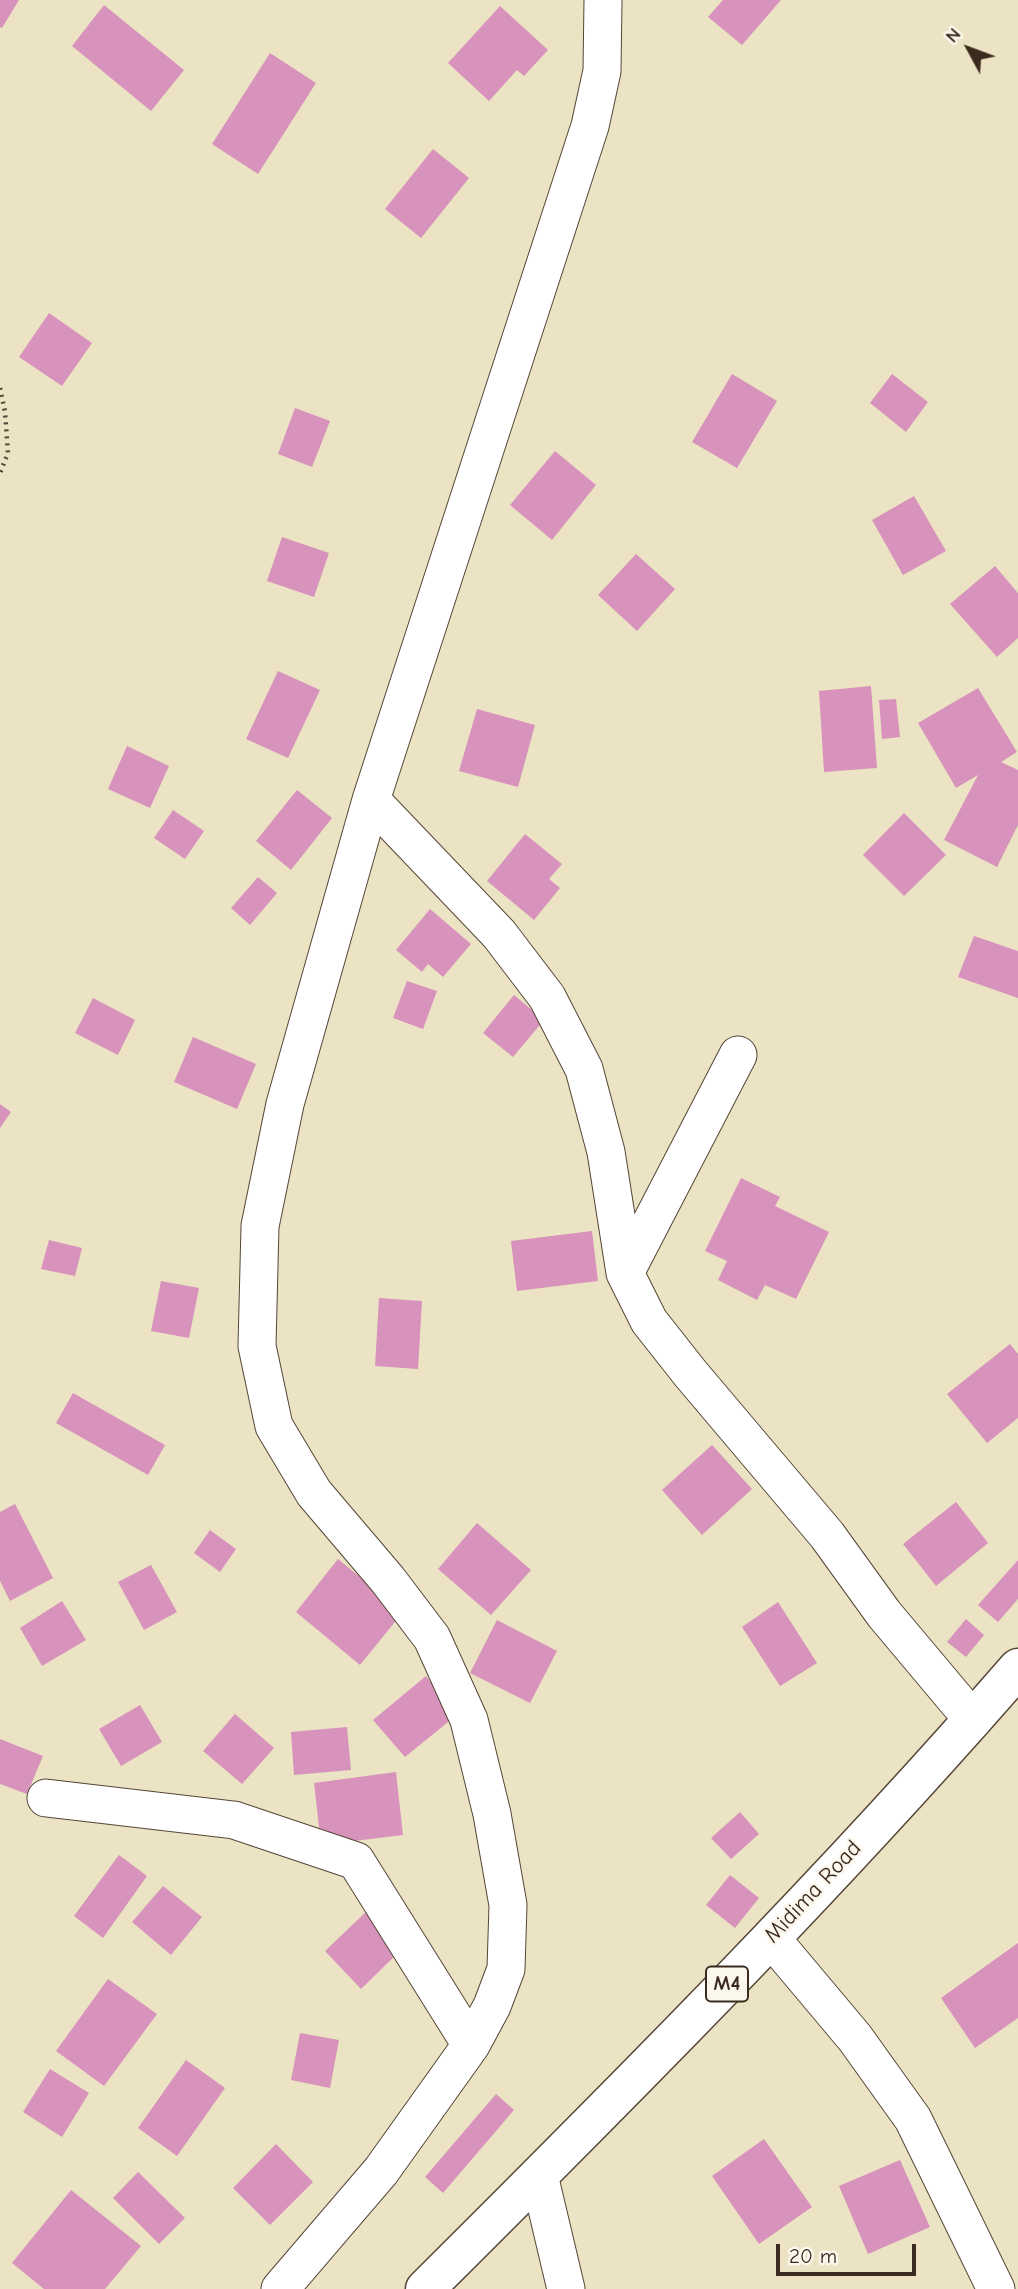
<!DOCTYPE html>
<html>
<head>
<meta charset="utf-8">
<style>
	body { margin:0 }
	#map { position:relative; width:1018px; height:2289px; overflow:hidden; background:#ebe3c3; font-family:"Comic Neue",sans-serif }
	canvas { display:block }
	.north { position:absolute; left:934px; top:14px; width:70px; height:70px; -webkit-text-stroke:5px #fbf7ec; paint-order:stroke; rotate:311deg; font-size:19px; font-weight:700; line-height:28px; text-align:center; color:#3b2a1e }
	.north::after { content:''; display:block; margin:auto; width:24px; height:32px; background:#3b2a1e; clip-path:polygon(50% 0,100% 100%,50% 72%,0 100%) }
	.scale { position:absolute; left:776px; top:2244px; width:140px; height:32px; box-sizing:border-box; border:4px solid #3b2a1e; border-top:0; padding-left:9px; font-size:21px; line-height:24px; white-space:nowrap; color:#3b2a1e; -webkit-text-stroke:5px #fbf7ec; paint-order:stroke }
</style>
</head>
<body>
<div id="map">
<canvas width="1018" height="2289"></canvas>
<div class="north">N</div>
<div class="scale">20 m</div>
</div>
<script>
const c = document.querySelector('canvas').getContext('2d');
c.lineJoin = 'round';
function fill(path, color) { c.fillStyle = color; c.fill(path, 'evenodd'); }
function stroke(path, color, width, dash) { c.strokeStyle = color; c.lineWidth = width; c.lineCap = dash ? 'butt' : 'round'; c.setLineDash(dash || []); c.stroke(path); }
function write(font, color, halo, rows, align = 'center') {
  c.font = font + ' "Comic Neue",sans-serif'; c.lineWidth = 5; c.setLineDash([]); c.textBaseline = 'middle'; c.strokeStyle = halo; c.fillStyle = color; for (const [text, x, y, turn = 0] of rows) {
    c.save(); c.translate(x, y); c.rotate((+turn || 0) * Math.PI / 180); c.textAlign = isNaN(turn) ? turn : align; if (halo) c.strokeText(text, 0, 0); c.fillText(text, 0, 0); c.restore();
  }
}
fill(new Path2D(`
	M 0,0 L 19,0 L 2,28 L 0,27 Z
	M 723,0 L 781,0 L 742,45 L 708,17 Z
	M 104,5 L 184,70 L 151,111 L 72,46 Z
	M 500,6 L 548,50 L 524,76 L 517,70 L 489,101 L 448,63 Z
	M 270,53 L 316,83 L 258,174 L 212,144 Z
	M 433,149 L 469,178 L 421,238 L 385,209 Z
	M 49,313 L 92,343 L 62,386 L 19,357 Z
	M 732,374 L 777,401 L 737,468 L 692,442 Z
	M 892,374 L 928,402 L 906,432 L 870,403 Z
	M 295,408 L 330,421 L 312,467 L 278,454 Z
	M 555,451 L 596,485 L 552,540 L 510,505 Z
	M 914,496 L 946,551 L 903,575 L 872,520 Z
	M 282,537 L 329,553 L 314,597 L 267,581 Z
	M 636,554 L 675,589 L 637,631 L 598,595 Z
	M 995,566 L 1018,593 L 1018,638 L 997,657 L 950,604 Z
	M 278,671 L 320,690 L 288,758 L 246,739 Z
	M 871,686 L 877,768 L 824,772 L 819,691 Z
	M 978,688 L 1017,752 L 1001,762 L 1018,770 L 1018,825 L 997,867 L 944,840 L 978,775 L 956,788 L 918,723 Z
	M 896,699 L 900,737 L 882,739 L 879,700 Z
	M 477,709 L 535,725 L 518,787 L 459,771 Z
	M 127,746 L 169,766 L 150,808 L 108,789 Z
	M 297,790 L 332,818 L 291,870 L 256,841 Z
	M 173,810 L 204,831 L 185,859 L 154,838 Z
	M 904,813 L 946,855 L 904,896 L 863,855 Z
	M 525,834 L 562,864 L 549,879 L 560,888 L 534,920 L 487,881 Z
	M 258,877 L 277,893 L 250,925 L 231,908 Z
	M 430,909 L 471,944 L 443,977 L 428,964 L 422,972 L 396,950 Z
	M 974,936 L 1018,951 L 1018,998 L 958,977 Z
	M 407,981 L 437,991 L 423,1029 L 393,1018 Z
	M 514,995 L 544,1020 L 513,1057 L 483,1033 Z
	M 93,998 L 135,1020 L 118,1055 L 75,1033 Z
	M 193,1037 L 256,1064 L 237,1109 L 174,1082 Z
	M 0,1104 L 11,1112 L 0,1128 Z
	M 741,1178 L 780,1197 L 775,1206 L 829,1232 L 796,1299 L 765,1285 L 757,1300 L 718,1280 L 727,1261 L 705,1251 Z
	M 592,1231 L 598,1281 L 517,1291 L 511,1241 Z
	M 49,1240 L 82,1248 L 75,1276 L 41,1269 Z
	M 161,1281 L 199,1288 L 189,1338 L 151,1331 Z
	M 379,1298 L 422,1301 L 418,1369 L 375,1366 Z
	M 1010,1344 L 1018,1354 L 1018,1418 L 987,1443 L 947,1394 Z
	M 73,1393 L 165,1445 L 148,1475 L 56,1423 Z
	M 712,1445 L 752,1489 L 702,1535 L 662,1490 Z
	M 956,1502 L 988,1543 L 936,1586 L 903,1544 Z
	M 15,1504 L 53,1578 L 10,1601 L 0,1581 L 0,1512 Z
	M 477,1523 L 531,1570 L 491,1615 L 438,1569 Z
	M 210,1530 L 236,1549 L 220,1572 L 194,1553 Z
	M 338,1559 L 403,1612 L 360,1665 L 296,1612 Z
	M 1018,1560 L 1018,1599 L 998,1622 L 978,1605 Z
	M 151,1565 L 177,1612 L 144,1630 L 118,1582 Z
	M 62,1601 L 86,1640 L 42,1666 L 20,1628 Z
	M 778,1602 L 817,1663 L 780,1686 L 742,1627 Z
	M 966,1619 L 984,1635 L 966,1657 L 947,1642 Z
	M 497,1620 L 557,1651 L 530,1703 L 470,1673 Z
	M 426,1676 L 458,1714 L 405,1757 L 373,1720 Z
	M 140,1705 L 162,1742 L 121,1766 L 99,1729 Z
	M 235,1714 L 274,1748 L 242,1784 L 203,1751 Z
	M 347,1727 L 351,1770 L 294,1775 L 291,1732 Z
	M 0,1739 L 43,1756 L 27,1794 L 0,1784 Z
	M 396,1772 L 403,1835 L 321,1845 L 314,1783 Z
	M 740,1812 L 759,1834 L 731,1859 L 711,1838 Z
	M 119,1855 L 147,1876 L 103,1938 L 74,1916 Z
	M 730,1875 L 759,1898 L 735,1928 L 706,1905 Z
	M 163,1886 L 202,1917 L 171,1955 L 132,1922 Z
	M 368,1910 L 404,1947 L 361,1989 L 325,1951 Z
	M 1018,1943 L 1018,2018 L 975,2048 L 941,1998 Z
	M 108,1979 L 157,2014 L 104,2086 L 56,2051 Z
	M 300,2033 L 339,2040 L 330,2088 L 291,2080 Z
	M 186,2060 L 225,2088 L 177,2156 L 138,2128 Z
	M 50,2069 L 89,2093 L 62,2137 L 23,2112 Z
	M 496,2094 L 514,2110 L 443,2193 L 425,2177 Z
	M 764,2139 L 812,2207 L 759,2244 L 712,2176 Z
	M 276,2144 L 313,2182 L 270,2225 L 233,2188 Z
	M 900,2160 L 930,2227 L 868,2254 L 839,2186 Z
	M 138,2172 L 185,2218 L 159,2244 L 113,2198 Z
	M 71,2190 L 141,2246 L 105,2289 L 44,2289 L 12,2263 Z`), '#d793bb');
const street = new Path2D(`
	M 371,800 L 499,934 L 547,997 L 584,1069 L 606,1152 L 625,1273 L 649,1321 L 690,1373 L 827,1535 L 884,1614 L 973,1720
	M 625,1273 L 738,1055
	M 46,1798 L 234,1820 L 356,1861 L 471,2045
	M 771,1938 L 855,2038 L 913,2119 L 996,2289
	M 539,2175 L 566,2289
	M 280,2289 L 381,2171 L 471,2045 L 492,2006 L 506,1969 L 508,1905 L 492,1814 L 469,1720 L 432,1638 L 388,1580 L 314,1493 L 274,1426 L 257,1346 L 260,1226 L 285,1104 L 371,800 L 590,126 L 602,71 L 603,0`);
const primary = new Path2D(`
	M 425,2289 C 628,2087 830,1884 1018,1668`);
stroke(street, '#554637', 39);
stroke(primary, '#554637', 41);
stroke(new Path2D(`
	M 0,388 L 5,412 L 8,453 L 0,473`), '#554637', 4.5, [2, 5]);
stroke(street, '#fff', 37);
stroke(primary, '#fff', 38);
for (const [x, y, w] of [
	[727,1984,42]
]) { const box = new Path2D(); box.roundRect(x - w / 2, y - 17.5, w, 35, 5); c.fillStyle = '#fbf7ec'; c.fill(box); stroke(box, '#3b2a1e', 2); }
write('bold 21px', '#3b2a1e', null, [
	["M4",727,1984]
]);
write('23px', '#3b2a1e', '#fbf7ec', [
	["Midima Road",813,1892,-47]
]);
</script>
</body>
</html>
